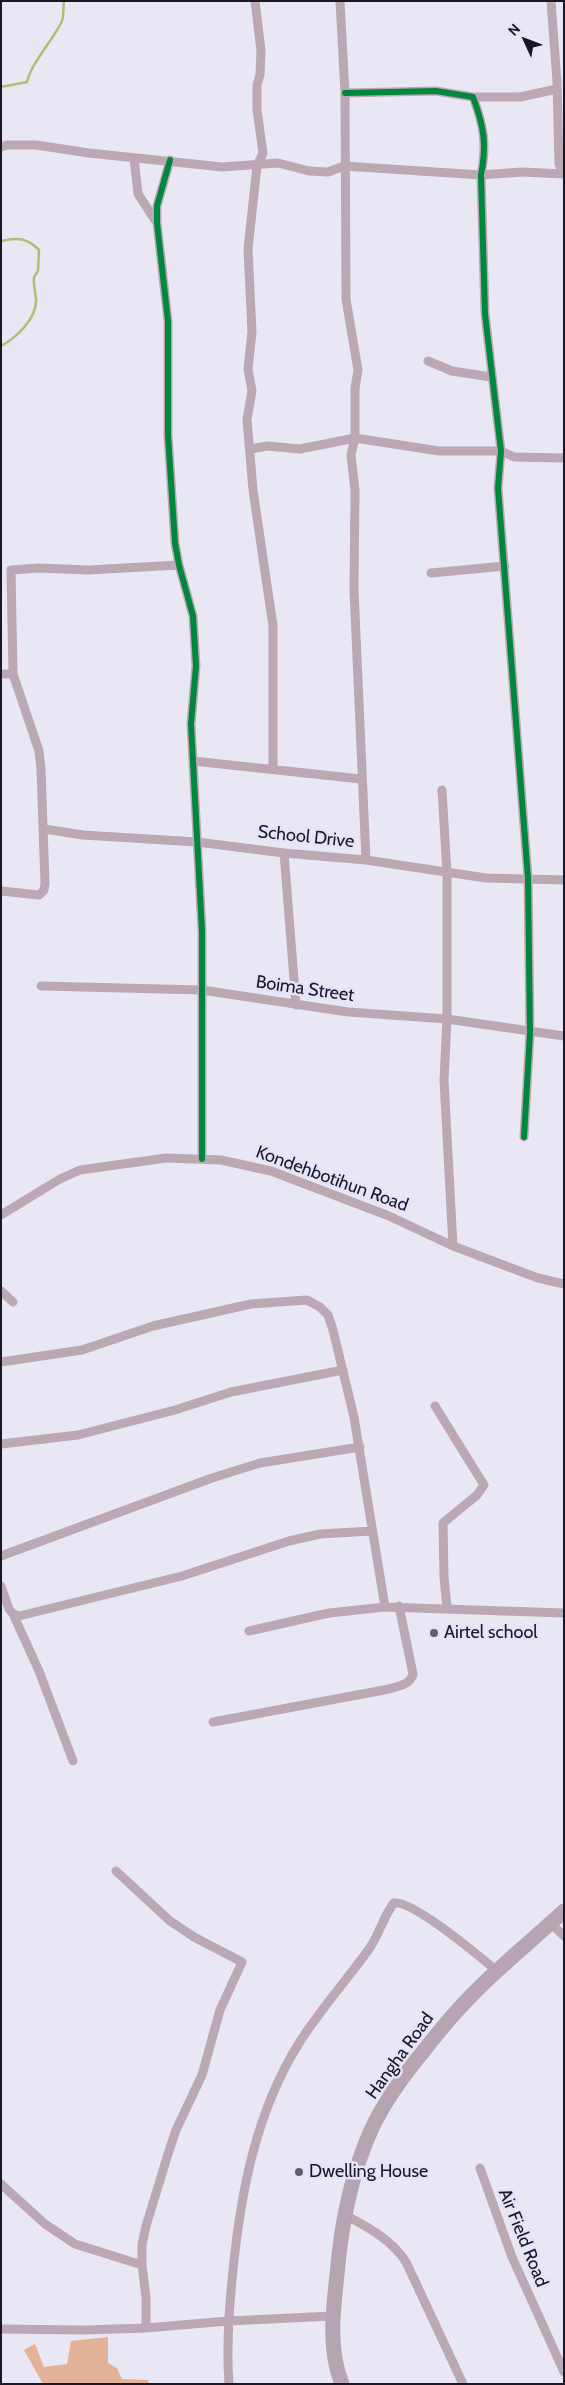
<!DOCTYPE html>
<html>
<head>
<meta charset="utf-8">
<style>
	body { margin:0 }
	#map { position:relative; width:565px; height:2385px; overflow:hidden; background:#e9e7f4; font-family:Cabin,sans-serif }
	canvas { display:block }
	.frame { position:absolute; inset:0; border:2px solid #1a1725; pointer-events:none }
	.north { position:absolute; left:500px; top:15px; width:50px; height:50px; -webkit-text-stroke:4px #e5e2f9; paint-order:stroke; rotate:313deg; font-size:14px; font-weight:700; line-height:20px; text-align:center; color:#1a1725 }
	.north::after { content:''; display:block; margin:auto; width:18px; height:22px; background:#1a1725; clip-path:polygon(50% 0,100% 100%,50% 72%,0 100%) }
</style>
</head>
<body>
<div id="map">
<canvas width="565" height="2385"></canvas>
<div class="frame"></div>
<div class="north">N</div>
</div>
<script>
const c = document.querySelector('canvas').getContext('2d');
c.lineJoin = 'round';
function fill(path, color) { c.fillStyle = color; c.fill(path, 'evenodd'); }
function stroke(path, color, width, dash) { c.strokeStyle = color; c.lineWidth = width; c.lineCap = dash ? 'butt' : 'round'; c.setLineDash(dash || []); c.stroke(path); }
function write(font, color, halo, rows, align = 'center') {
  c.font = font + ' Cabin,sans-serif'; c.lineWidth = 5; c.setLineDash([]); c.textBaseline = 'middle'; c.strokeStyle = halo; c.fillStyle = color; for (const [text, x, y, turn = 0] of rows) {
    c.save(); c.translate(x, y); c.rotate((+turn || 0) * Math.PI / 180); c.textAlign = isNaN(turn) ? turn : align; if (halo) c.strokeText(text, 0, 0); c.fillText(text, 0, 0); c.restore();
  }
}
fill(new Path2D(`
	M 108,2337 L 108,2363 L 117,2368 L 122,2379 L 148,2380 L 149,2384 L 43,2384 L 24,2350 L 35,2344 L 44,2367 L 67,2364 L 71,2341 Z`), '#e2b299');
stroke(new Path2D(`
	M 1,87 L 27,82 C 31,63 54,39 62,21 C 64,15 63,7 64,1
	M 1,241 C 18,237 27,238 39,250 L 38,271 L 34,277 C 33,285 36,293 36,301 C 36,319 16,338 1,346`), '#b7ba75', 2.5);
stroke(new Path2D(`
	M 255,1 L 261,51 L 260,75 L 257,85 L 257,110 L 263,153 L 257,166 L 248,249 L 252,332 L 248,369 L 252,391 L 247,419 L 253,490 L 273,626 L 273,769
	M 340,1 L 345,93 L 346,299 L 358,370 L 355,388 L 355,438 L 351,455 L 355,491 L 354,590 L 366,860
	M 551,1 L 557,82 L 559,164 L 564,173
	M 345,93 L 436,91 L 473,97 C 484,126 487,145 481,175 L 485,314 L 501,451 L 498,488 L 528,878 L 530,1033 L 524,1137
	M 473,97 L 520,97 L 557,89
	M 1,147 L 7,145 L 36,145 L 89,153 L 222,167 L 278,163 L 309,171 L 328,172 L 344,166 L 481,175 L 522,172 L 564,174
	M 134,158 L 138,194 L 157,223
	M 170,160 L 157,206 L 157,223 L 168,321 L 168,435 L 175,543 L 179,565 L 193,616 L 196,666 L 191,724 L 202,931 L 202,1159
	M 428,361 L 452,371 L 491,377
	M 251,449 L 267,446 L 300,449 L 355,438 L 439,451 L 501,451 L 514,457 L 564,458
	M 431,573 L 505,566
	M 1,674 L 13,674
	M 193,761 L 361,779
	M 442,790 L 447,873 L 447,1019 L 444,1080 L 453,1246
	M 44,829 L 83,835 L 197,842 L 284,853 L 366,860 L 486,878 L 564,880
	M 284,853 L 296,1005
	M 1,891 L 39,895 L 44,890 L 45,884 L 41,769 L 39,751 L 13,674 L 11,570 L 38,568 L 88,570 L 179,565
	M 41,986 L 202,990 L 348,1012 L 447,1019 L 564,1036
	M 1,1215 L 60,1179 L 80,1170 L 166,1158 L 221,1160 L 271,1171 L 389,1216 L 453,1246 L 538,1278 L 564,1284
	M 1,1291 L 13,1302
	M 1,1362 L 82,1350 L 153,1326 L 251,1304 L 307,1300 L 320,1307 L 328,1315 L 333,1330 L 354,1417 L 385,1607
	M 435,1406 L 484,1485 L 477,1495 L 443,1523 L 444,1577 L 447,1608
	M 1,1444 L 78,1435 L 175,1410 L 231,1392 L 343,1370
	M 1,1556 L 212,1478 L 260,1463 L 360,1447
	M 1,1586 L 9,1609 L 13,1614 L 39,1671 L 73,1761
	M 13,1614 L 19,1616 L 182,1576 L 289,1541 L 320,1534 L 372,1531
	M 249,1631 L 329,1613 L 385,1607 L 564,1613
	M 213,1722 L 389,1689 C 399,1686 410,1685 413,1674 L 399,1606
	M 116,1871 L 170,1921 L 194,1937 L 242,1962 L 220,2010 L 202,2075 L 176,2130 L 168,2154 L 146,2226 L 142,2245 L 142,2265
	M 550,1923 L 564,1936
	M 480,2168 L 512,2257 L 564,2372
	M 1,2184 L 45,2224 L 75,2244 L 142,2265 L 146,2298 L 146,2328 L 228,2321 L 333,2316
	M 345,2215 C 368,2227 392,2240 406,2262 L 463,2384
	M 1,2329 L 85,2330 L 146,2328
	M 229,2384 C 226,2346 229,2308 233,2270 C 241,2191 256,2112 299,2043 C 320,2010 346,1981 369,1949 C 379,1935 384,1915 394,1903 C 413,1900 480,1957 497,1971`), '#bca8b3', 9);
stroke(new Path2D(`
	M 342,2384 C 328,2350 333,2310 337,2275 C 341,2225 351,2174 372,2128 C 385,2101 403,2076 422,2053 C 433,2039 444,2025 456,2012 C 489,1975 528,1944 564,1911`), '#b6a4b1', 15);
stroke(new Path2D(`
	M 345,93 L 436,91 L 473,97 C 484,126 487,145 481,175 L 485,314 L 501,451 L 498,488 L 528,878 L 530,1033 L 524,1137
	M 170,160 L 157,206 L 157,223 L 168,321 L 168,435 L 175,543 L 179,565 L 193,616 L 196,666 L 191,724 L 202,931 L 202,1159`), '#00873e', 6);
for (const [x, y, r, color] of [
	[434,1633,5,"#62606d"],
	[299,2172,5,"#62606d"]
]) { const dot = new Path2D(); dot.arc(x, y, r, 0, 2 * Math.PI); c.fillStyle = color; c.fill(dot); stroke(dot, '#e5e2f9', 2); }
write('18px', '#1a1725', '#e5e2f9', [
	["School Drive",306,837,6],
	["Boima Street",305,989,8],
	["Kondehbotihun Road",332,1179,20],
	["Hangha Road",400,2056,-54],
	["Air Field Road",523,2238,68]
]);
write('18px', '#1a1725', '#e5e2f9', [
	["Airtel school",444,1633],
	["Dwelling House",309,2172]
], 'left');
</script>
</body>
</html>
